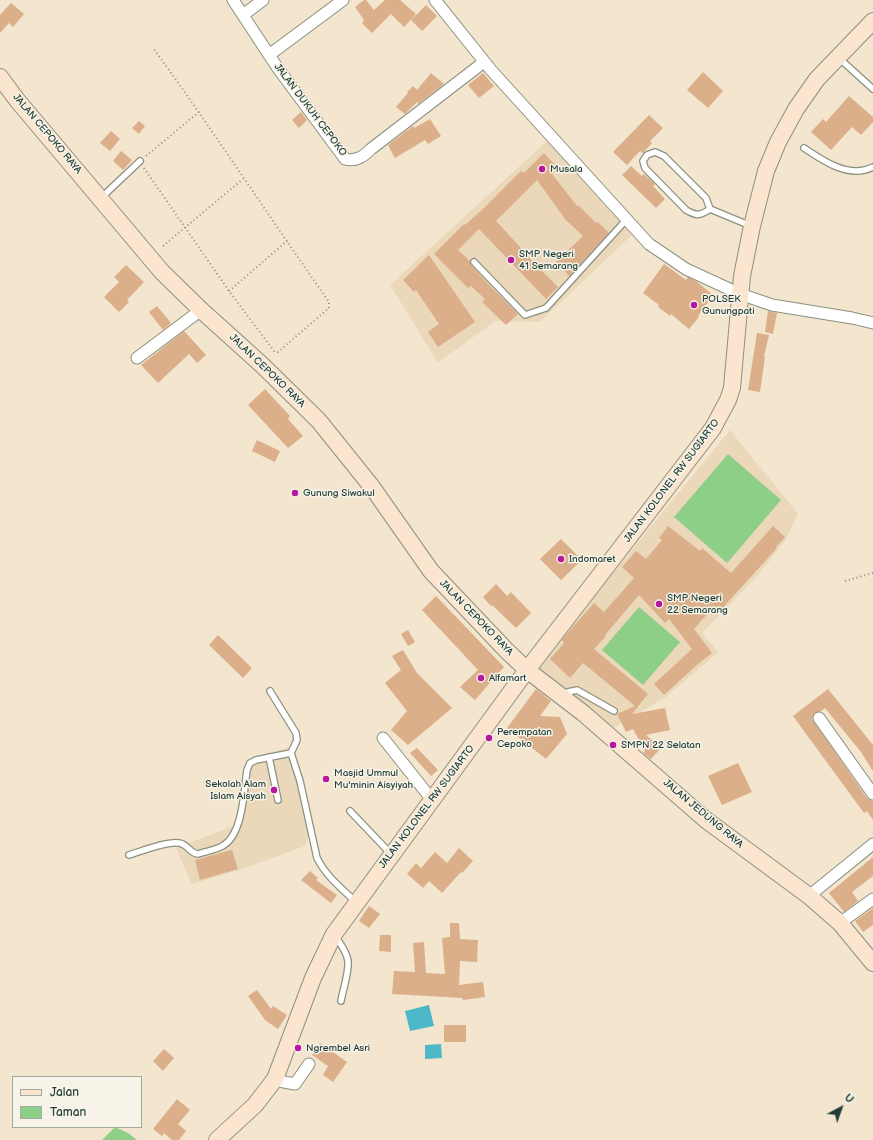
<!DOCTYPE html>
<html>
<head>
<meta charset="utf-8">
<style>
	body { margin:0 }
	#map { position:relative; width:873px; height:1140px; overflow:hidden; background:#f4e5ce; font-family:"Balsamiq Sans",sans-serif }
	canvas { display:block }
	.legend { position:absolute; left:12px; top:1076px; width:130px; height:52px; box-sizing:border-box; background:#f7f3e8; border:1px solid #a1aaa0; margin:0; padding:5px 7px; list-style:none; font-size:12px; color:#1f3d34 }
	.legend li { display:flex; align-items:center; gap:8px; height:20px }
	.legend b { width:20px; border:1px solid #a1aaa0 }
	.north { position:absolute; left:821px; top:1088px; width:40px; height:40px; -webkit-text-stroke:3px #f7f3e8; paint-order:stroke; rotate:41deg; font-size:11px; font-weight:700; line-height:16px; text-align:center; color:#1f3d34 }
	.north::after { content:''; display:block; margin:auto; width:14px; height:18px; background:#1f3d34; clip-path:polygon(50% 0,100% 100%,50% 72%,0 100%) }
</style>
</head>
<body>
<div id="map">
<canvas width="873" height="1140"></canvas>
<ul class="legend">
<li><b style="height:5px;background:#fce5cf"></b>Jalan</li>
<li><b style="height:11px;background:#8ecf87"></b>Taman</li>
</ul>
<div class="north">U</div>
</div>
<script>
const c = document.querySelector('canvas').getContext('2d');
c.lineJoin = 'round';
function fill(path, color) { c.fillStyle = color; c.fill(path, 'evenodd'); }
function stroke(path, color, width, dash) { c.strokeStyle = color; c.lineWidth = width; c.lineCap = dash ? 'butt' : 'round'; c.setLineDash(dash || []); c.stroke(path); }
function write(font, color, halo, rows, align = 'center') {
  c.font = font + ' "Balsamiq Sans",sans-serif'; c.lineWidth = 3; c.setLineDash([]); c.textBaseline = 'middle'; c.strokeStyle = halo; c.fillStyle = color; for (const [text, x, y, turn = 0] of rows) {
    c.save(); c.translate(x, y); c.rotate((+turn || 0) * Math.PI / 180); c.textAlign = isNaN(turn) ? turn : align; if (halo) c.strokeText(text, 0, 0); c.fillText(text, 0, 0); c.restore();
  }
}
fill(new Path2D(`
	M 547,141 L 632,235 L 540,322 L 495,321 L 438,363 L 390,285 Z
	M 730,430 L 798,514 L 785,541 L 758,575 L 702,633 L 718,652 L 666,697 L 613,728 L 536,667 Z
	M 292,747 L 310,829 L 305,846 L 242,869 L 192,884 L 176,848 L 241,823 L 251,757 Z`), '#ebd8ba');
fill(new Path2D(`
	M 728,454 L 781,500 L 727,563 L 674,517 Z
	M 639,607 L 680,642 L 643,685 L 602,650 Z
	M 115,1127 L 128,1133 L 137,1140 L 102,1140 Z`), '#8ecf87');
fill(new Path2D(`
	M 429,1005 L 434,1026 L 410,1031 L 405,1011 Z
	M 441,1044 L 442,1058 L 425,1059 L 425,1045 Z`), '#4db9c8');
fill(new Path2D(`
	M 364,0 L 366,0 L 374,10 L 385,0 L 400,0 L 416,14 L 404,27 L 391,14 L 372,33 L 362,23 L 364,20 L 355,7 Z
	M 11,3 L 24,14 L 13,27 L 9,23 L 0,33 L 0,15 Z
	M 426,5 L 437,16 L 422,31 L 411,20 Z
	M 703,72 L 723,91 L 708,108 L 687,90 Z
	M 431,73 L 444,84 L 418,104 L 417,102 L 405,114 L 396,107 L 408,93 L 407,92 L 413,86 L 417,90 Z
	M 483,73 L 494,86 L 479,98 L 468,85 Z
	M 849,96 L 873,117 L 873,122 L 861,135 L 852,127 L 831,150 L 811,132 L 823,119 L 826,122 Z
	M 301,112 L 307,120 L 299,128 L 292,120 Z
	M 649,115 L 663,128 L 650,141 L 652,143 L 643,153 L 640,151 L 627,165 L 613,152 Z
	M 430,119 L 441,136 L 428,144 L 425,140 L 395,158 L 388,145 L 409,129 L 413,126 L 414,128 Z
	M 139,121 L 145,126 L 139,134 L 132,128 Z
	M 111,131 L 120,139 L 110,151 L 100,143 Z
	M 121,151 L 132,160 L 123,170 L 113,161 Z
	M 544,153 L 558,168 L 552,174 L 577,206 L 578,205 L 596,223 L 598,222 L 609,233 L 569,276 L 556,262 L 583,236 L 565,219 L 537,180 L 496,221 L 522,249 L 521,250 L 558,287 L 546,299 L 479,229 L 458,250 L 470,261 L 471,265 L 491,287 L 518,314 L 506,325 L 482,302 L 485,299 L 471,286 L 468,288 L 434,254 L 464,224 L 465,225 L 483,209 L 521,171 L 524,173 Z
	M 631,166 L 642,176 L 644,174 L 655,184 L 653,186 L 665,199 L 656,208 L 622,175 Z
	M 429,255 L 475,322 L 438,347 L 428,332 L 439,324 L 416,290 L 414,292 L 403,280 Z
	M 664,264 L 686,280 L 688,277 L 696,281 L 713,295 L 698,316 L 699,317 L 689,329 L 671,314 L 670,316 L 658,307 L 659,305 L 643,293 Z
	M 126,265 L 144,282 L 127,300 L 129,302 L 119,312 L 104,297 L 119,282 L 114,277 Z
	M 157,306 L 171,323 L 163,330 L 149,312 Z
	M 768,311 L 777,313 L 773,334 L 765,332 Z
	M 184,331 L 206,355 L 197,363 L 189,354 L 158,383 L 141,365 Z
	M 757,333 L 769,335 L 764,356 L 765,357 L 760,392 L 748,390 Z
	M 265,389 L 290,416 L 288,419 L 303,436 L 288,448 L 248,405 Z
	M 257,440 L 280,451 L 275,462 L 252,451 Z
	M 668,526 L 700,551 L 702,548 L 731,573 L 773,526 L 785,537 L 776,547 L 777,548 L 716,615 L 711,610 L 694,629 L 712,653 L 698,664 L 664,695 L 654,684 L 692,649 L 669,619 L 665,623 L 639,595 L 605,635 L 606,636 L 594,649 L 648,694 L 632,714 L 665,708 L 670,730 L 646,735 L 661,748 L 651,759 L 643,753 L 645,751 L 633,729 L 626,732 L 617,714 L 635,706 L 583,663 L 570,678 L 550,659 L 564,643 L 562,640 L 564,637 L 594,603 L 604,612 L 634,578 L 622,567 L 636,551 L 646,559 L 662,540 L 659,538 Z
	M 561,539 L 582,560 L 561,580 L 540,559 Z
	M 496,584 L 507,596 L 511,592 L 531,613 L 516,628 L 492,605 L 491,606 L 483,597 Z
	M 436,596 L 504,667 L 475,700 L 460,687 L 478,670 L 422,610 Z
	M 408,630 L 415,642 L 408,646 L 401,634 Z
	M 218,635 L 252,668 L 243,678 L 209,645 Z
	M 403,650 L 417,673 L 452,708 L 408,745 L 391,730 L 407,711 L 385,683 L 401,670 L 392,656 Z
	M 536,689 L 551,701 L 540,716 L 560,717 L 567,734 L 546,759 L 507,728 Z
	M 828,689 L 873,745 L 873,771 L 861,752 L 825,708 L 821,711 L 815,713 L 812,719 L 867,798 L 873,801 L 873,820 L 867,811 L 864,813 L 793,716 Z
	M 417,748 L 438,770 L 431,776 L 410,753 Z
	M 738,763 L 752,792 L 722,805 L 708,776 Z
	M 459,848 L 473,861 L 462,873 L 461,872 L 442,893 L 429,881 L 423,888 L 407,874 L 416,863 L 421,868 L 435,852 L 447,863 Z
	M 232,850 L 238,869 L 200,880 L 195,860 Z
	M 873,857 L 873,876 L 852,892 L 858,901 L 844,912 L 829,893 Z
	M 310,871 L 318,878 L 316,880 L 337,895 L 331,903 L 301,880 Z
	M 369,906 L 380,914 L 369,928 L 359,921 Z
	M 873,908 L 873,925 L 863,932 L 855,921 Z
	M 450,923 L 459,923 L 460,939 L 478,940 L 477,962 L 460,961 L 459,985 L 483,982 L 485,997 L 463,1000 L 462,998 L 392,994 L 394,971 L 415,972 L 413,943 L 424,942 L 426,973 L 445,974 L 442,938 L 450,937 Z
	M 380,935 L 391,935 L 391,952 L 379,951 Z
	M 257,990 L 271,1009 L 273,1006 L 287,1015 L 278,1029 L 265,1020 L 248,996 Z
	M 444,1025 L 466,1025 L 466,1042 L 444,1042 Z
	M 320,1043 L 347,1062 L 333,1082 L 323,1075 L 328,1066 L 312,1055 Z
	M 164,1049 L 174,1058 L 163,1071 L 153,1061 Z
	M 177,1099 L 190,1110 L 178,1124 L 186,1131 L 179,1140 L 172,1140 L 164,1133 L 162,1136 L 153,1129 Z`), '#daaf8a');
const lane = new Path2D(`
	M 840,59 L 873,89
	M 804,148 C 823,161 849,179 873,167
	M 102,197 L 140,161
	M 710,209 C 700,216 696,216 686,210 L 645,168 L 643,161 L 647,155 L 655,152 L 664,156 L 706,198 L 710,209 L 751,226
	M 474,262 L 525,315 L 546,308 L 627,219
	M 270,691 L 296,733 L 297,740 L 291,753 L 300,781 L 317,858 C 326,876 341,888 356,902
	M 564,696 L 568,692 L 577,690 L 614,711
	M 269,757 L 278,800
	M 350,811 L 391,854
	M 129,855 C 142,851 167,841 179,843 C 188,844 189,853 198,854 C 206,851 217,850 224,845 C 243,833 244,790 247,770 L 250,763 L 256,760 L 291,753
	M 335,936 C 340,943 347,952 348,961 C 349,973 343,989 341,1001`);
const street = new Path2D(`
	M 233,0 L 277,67 L 345,159 C 356,162 364,156 371,149 L 484,62
	M 435,0 L 491,70 L 649,244 L 686,269 L 740,294 L 772,305 L 852,318 L 873,323
	M 243,15 L 263,0
	M 269,55 L 343,0
	M 137,358 L 201,310
	M 819,718 L 873,794
	M 383,738 L 433,801
	M 809,896 L 873,844
	M 840,923 L 873,899
	M 275,1079 L 279,1081 L 295,1084 L 309,1064`);
const secondary = new Path2D(`
	M 0,77 L 17,100 L 162,272 L 201,310 L 262,365 L 319,421 L 372,487 L 431,571 L 506,650 L 527,670 L 583,713 L 706,820 L 809,896 L 840,923 L 873,963
	M 217,1140 L 255,1105 L 275,1079 L 313,978 L 334,934 L 527,670 L 713,428 L 728,400 L 732,388 L 742,276 L 752,226 L 766,171 L 778,142 L 796,109 L 817,79 L 873,21`);
stroke(lane, '#8a9181', 8);
stroke(street, '#8a9181', 13);
stroke(secondary, '#8a9181', 18);
stroke(new Path2D(`
	M 146,156 L 199,112
	M 144,168 L 229,291 L 274,351 L 278,352 L 329,308 L 329,302 C 270,218 214,132 154,49
	M 163,246 L 243,179
	M 229,291 L 287,241
	M 845,581 L 873,573`), '#8a9181', 2, [1, 3]);
stroke(lane, '#fff', 5.5);
stroke(street, '#fff', 11);
stroke(secondary, '#fce5cf', 16);
for (const [x, y, r, color] of [
	[542,169,4,"#b5179e"],
	[511,260,4,"#b5179e"],
	[694,305,4,"#b5179e"],
	[295,493,4,"#b5179e"],
	[561,559,4,"#b5179e"],
	[659,604,4,"#b5179e"],
	[481,678,4,"#b5179e"],
	[489,738,4,"#b5179e"],
	[613,745,4,"#b5179e"],
	[326,779,4,"#b5179e"],
	[274,790,4,"#b5179e"],
	[298,1048,4,"#b5179e"]
]) { const dot = new Path2D(); dot.arc(x, y, r, 0, 2 * Math.PI); c.fillStyle = color; c.fill(dot); stroke(dot, '#f7f3e8', 1.5); }
write('10px', '#1f3d34', '#f7f3e8', [
	["JALAN DUKUH CEPOKO",310,110,53],
	["JALAN CEPOKO RAYA",47,134,50],
	["JALAN CEPOKO RAYA",267,371,44],
	["JALAN KOLONEL RW SUGIARTO",672,481,-53],
	["JALAN CEPOKO RAYA",476,618,46],
	["JALAN KOLONEL RW SUGIARTO",427,807,-53],
	["JALAN JEDUNG RAYA",703,814,40]
]);
write('10px', '#1f3d34', '#f7f3e8', [
	["Musala",550,169],
	["SMP Negeri",519,254],
	["41 Semarang",519,266],
	["POLSEK",702,299],
	["Gunungpati",702,311],
	["Gunung Siwakul",303,493],
	["Indomaret",569,559],
	["SMP Negeri",667,598],
	["22 Semarang",667,610],
	["Alfamart",489,678],
	["Perempatan",497,732],
	["Cepoko",497,744],
	["SMPN 22 Selatan",621,745],
	["Masjid Ummul",334,773],
	["Mu'minin Aisyiyah",334,785],
	["Sekolah Alam",266,784,"right"],
	["Islam Aisyah",266,796,"right"],
	["Ngrembel Asri",306,1048]
], 'left');
</script>
</body>
</html>
